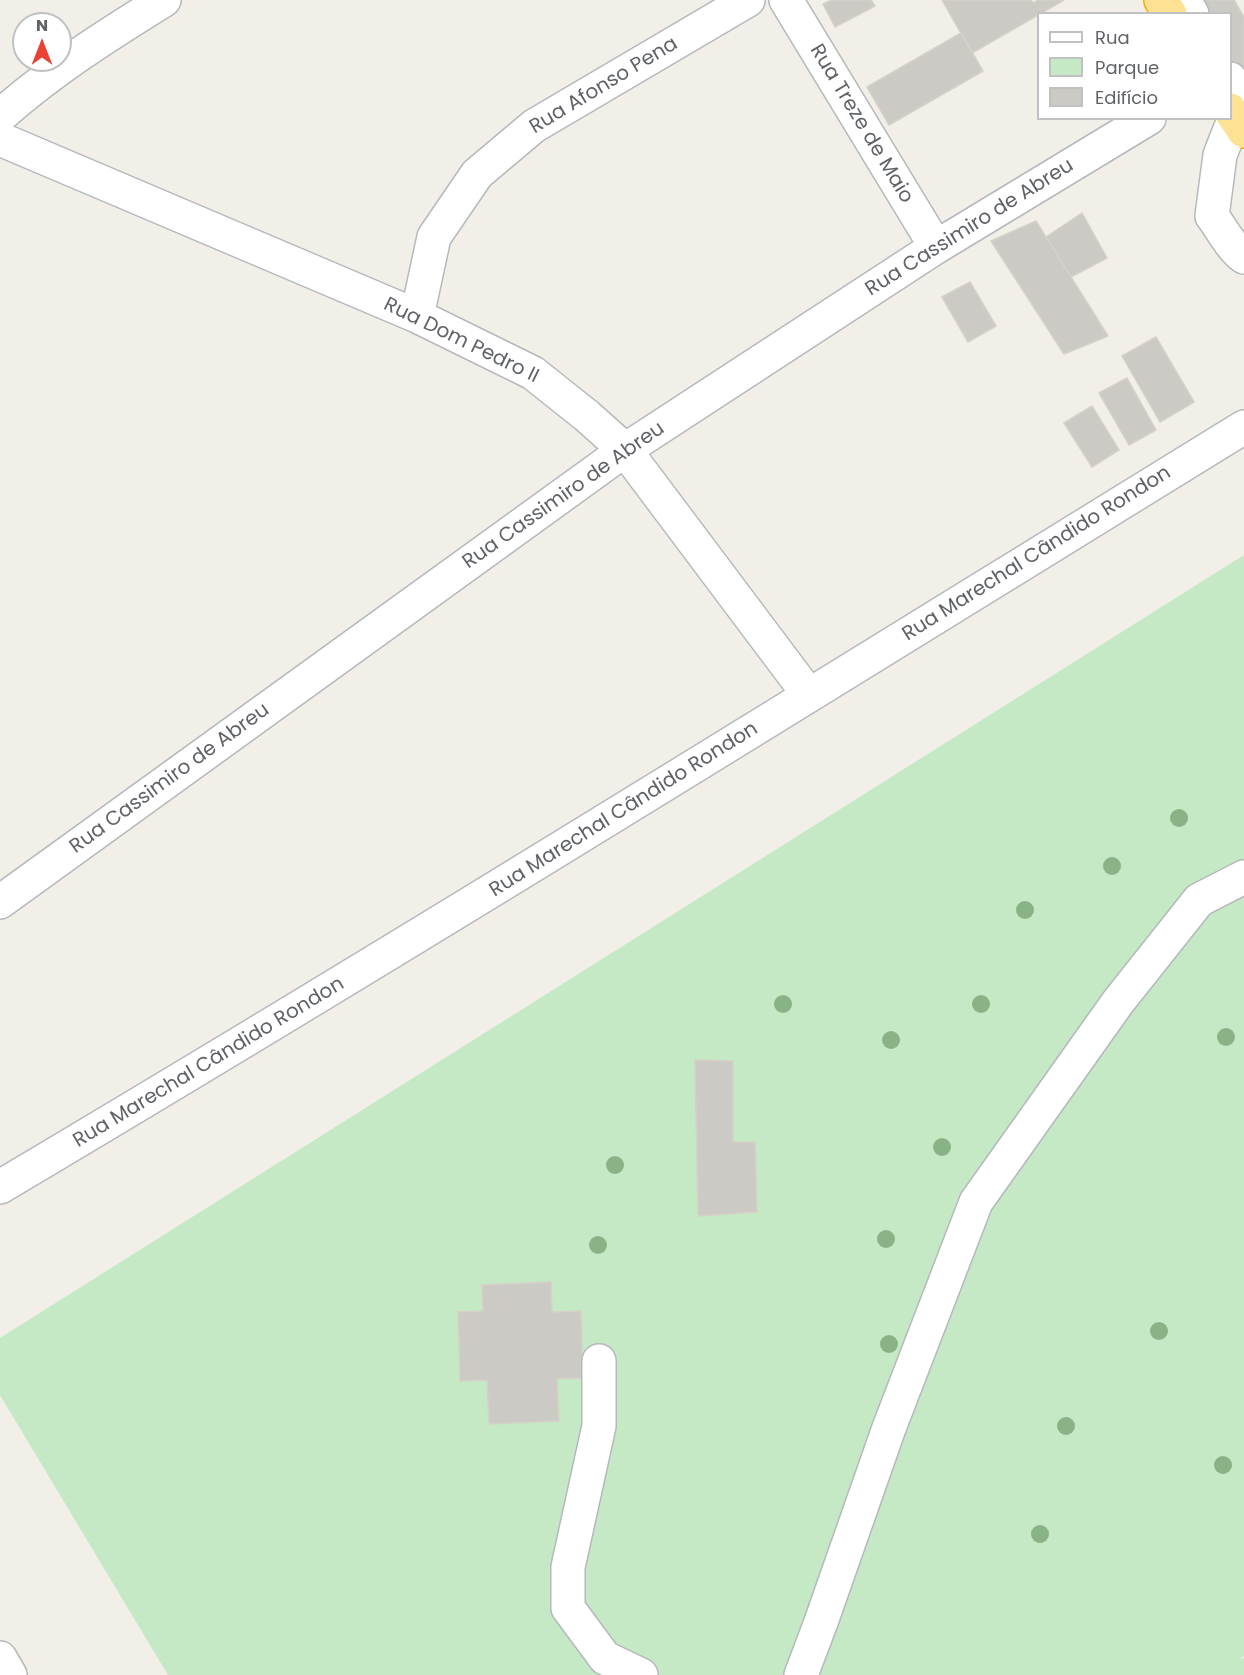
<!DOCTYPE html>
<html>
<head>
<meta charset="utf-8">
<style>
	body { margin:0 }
	#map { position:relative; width:1244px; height:1675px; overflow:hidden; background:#f1efe8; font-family:Poppins,sans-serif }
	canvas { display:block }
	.legend { position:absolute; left:1037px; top:12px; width:195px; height:108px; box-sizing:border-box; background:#fff; border:2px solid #bfc1c3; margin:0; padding:8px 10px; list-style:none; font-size:18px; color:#5f6368 }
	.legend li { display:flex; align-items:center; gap:12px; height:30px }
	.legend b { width:30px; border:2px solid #bfc1c3 }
	.north { position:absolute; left:12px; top:12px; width:60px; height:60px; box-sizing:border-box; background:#fff; border:2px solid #bfc1c3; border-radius:50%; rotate:0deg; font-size:16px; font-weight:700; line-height:24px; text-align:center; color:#5f6368 }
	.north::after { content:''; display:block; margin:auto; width:21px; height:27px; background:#ea4335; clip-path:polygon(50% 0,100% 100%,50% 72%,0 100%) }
</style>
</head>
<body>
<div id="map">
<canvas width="1244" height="1675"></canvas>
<ul class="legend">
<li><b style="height:8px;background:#fff"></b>Rua</li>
<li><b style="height:16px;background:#c5e8c5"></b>Parque</li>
<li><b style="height:16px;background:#cccac5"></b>Edifício</li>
</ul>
<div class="north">N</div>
</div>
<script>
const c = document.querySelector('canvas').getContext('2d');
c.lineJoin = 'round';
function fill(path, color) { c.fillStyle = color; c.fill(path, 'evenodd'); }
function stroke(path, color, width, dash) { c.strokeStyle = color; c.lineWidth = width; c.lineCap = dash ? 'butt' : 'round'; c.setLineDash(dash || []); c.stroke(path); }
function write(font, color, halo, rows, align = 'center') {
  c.font = font + ' Poppins,sans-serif'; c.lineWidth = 5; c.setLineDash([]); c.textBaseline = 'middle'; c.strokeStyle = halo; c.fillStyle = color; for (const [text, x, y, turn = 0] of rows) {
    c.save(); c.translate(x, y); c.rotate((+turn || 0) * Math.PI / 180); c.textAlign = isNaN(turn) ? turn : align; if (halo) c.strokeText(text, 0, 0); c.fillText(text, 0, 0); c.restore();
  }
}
fill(new Path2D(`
	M 1244,555 L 1244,1656 L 1238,1660 L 1244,1658 L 1244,1675 L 168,1675 L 0,1395 L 0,1338 Z`), '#c5e8c5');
const building = new Path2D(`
	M 832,0 L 871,0 L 875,6 L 835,27 L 823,4 Z
	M 942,0 L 1031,0 L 1033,3 L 1038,0 L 1064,0 L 972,53 Z
	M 1192,0 L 1234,0 L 1244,17 L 1244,86 L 1230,64 L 1230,14 L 1200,14 Z
	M 961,33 L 983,71 L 889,125 L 867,87 Z
	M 1082,213 L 1107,258 L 1071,277 L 1046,237 Z
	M 1036,221 L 1108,336 L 1064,354 L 991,241 Z
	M 970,282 L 996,326 L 968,342 L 942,297 Z
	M 1156,337 L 1194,402 L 1160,422 L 1122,356 Z
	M 1127,378 L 1156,430 L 1129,445 L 1099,393 Z
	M 1092,406 L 1119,450 L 1092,467 L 1064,423 Z
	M 695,1060 L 733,1061 L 733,1142 L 755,1142 L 757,1212 L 698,1216 Z
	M 551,1282 L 552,1312 L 581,1311 L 583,1378 L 557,1379 L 559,1421 L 489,1424 L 487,1380 L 460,1381 L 458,1312 L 483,1311 L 482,1285 Z`);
fill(building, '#cccac5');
stroke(building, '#d6d1c6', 1.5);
const minor = new Path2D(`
	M 786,0 L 936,247
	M 1184,0 L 1192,14
	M 1230,79 L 1244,99
	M 0,116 C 52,70 106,36 164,0
	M 1235,117 L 1220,155 L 1212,216 C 1222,229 1231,248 1244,257
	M 0,139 L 417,316 L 533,373 L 587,416 L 625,450 L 809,695
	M 417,316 L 434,237 L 477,174 L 534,126 L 748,0
	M 0,902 L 625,450 L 936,247 L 1149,118
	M 0,1187 C 418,939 830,682 1244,427
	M 599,1361 L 599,1426 L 568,1567 L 568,1608 L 605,1658 L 641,1675
	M 0,1658 L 10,1675
	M 801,1675 L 821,1622 L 889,1428 L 976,1202 L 1118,1002 L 1199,900 L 1244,877`);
const highway = new Path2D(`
	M 1161,0 L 1170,14
	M 1230,110 L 1244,131`);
stroke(minor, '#b5b8bc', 36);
stroke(highway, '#f9ab00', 36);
stroke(minor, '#fff', 33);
stroke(highway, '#fde293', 33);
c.fillStyle = '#89b387';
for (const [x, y] of [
	[1179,818],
	[1112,866],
	[1025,910],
	[783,1004],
	[981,1004],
	[1226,1037],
	[891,1040],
	[942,1147],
	[615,1165],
	[886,1239],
	[598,1245],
	[1159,1331],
	[889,1344],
	[1066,1426],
	[1223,1465],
	[1040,1534]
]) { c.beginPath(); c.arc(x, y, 9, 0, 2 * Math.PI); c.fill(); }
write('20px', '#5f6368', '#fff', [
	["Rua Afonso Pena",604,86,-31],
	["Rua Treze de Maio",861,124,59],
	["Rua Cassimiro de Abreu",970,228,-32],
	["Rua Dom Pedro II",461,341,26],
	["Rua Cassimiro de Abreu",564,496,-35],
	["Rua Marechal Cândido Rondon",1037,554,-32],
	["Rua Cassimiro de Abreu",170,779,-36],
	["Rua Marechal Cândido Rondon",624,810,-32],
	["Rua Marechal Cândido Rondon",209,1063,-31]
]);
</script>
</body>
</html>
